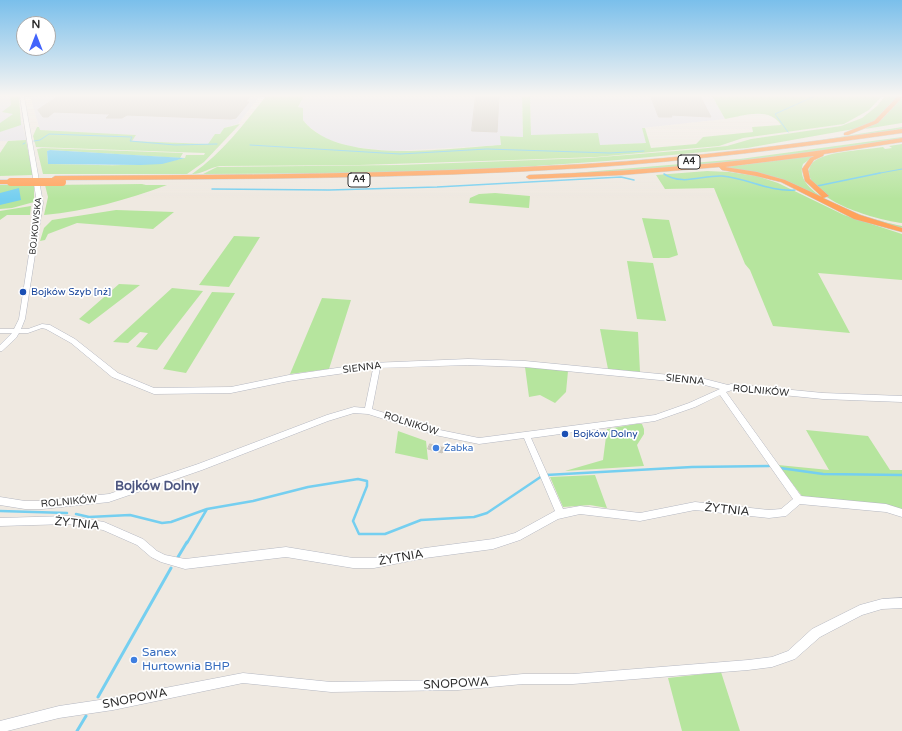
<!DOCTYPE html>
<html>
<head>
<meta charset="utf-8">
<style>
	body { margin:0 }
	#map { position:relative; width:902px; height:731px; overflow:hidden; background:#efe9e1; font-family:"Varela Round",sans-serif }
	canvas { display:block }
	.north { position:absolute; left:16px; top:16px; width:40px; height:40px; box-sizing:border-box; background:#fff; border:1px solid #ababab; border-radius:50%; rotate:0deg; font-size:11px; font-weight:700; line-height:16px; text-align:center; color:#2e2e2e }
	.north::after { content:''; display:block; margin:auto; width:14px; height:18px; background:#4264fb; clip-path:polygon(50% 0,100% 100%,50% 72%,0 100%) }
</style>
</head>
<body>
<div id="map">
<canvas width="902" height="731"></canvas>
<div class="north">N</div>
</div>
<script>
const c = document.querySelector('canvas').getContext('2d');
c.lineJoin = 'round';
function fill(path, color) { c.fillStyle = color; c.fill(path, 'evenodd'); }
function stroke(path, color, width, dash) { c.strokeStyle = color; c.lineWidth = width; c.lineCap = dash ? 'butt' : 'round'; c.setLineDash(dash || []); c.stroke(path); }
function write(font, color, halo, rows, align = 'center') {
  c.font = font + ' "Varela Round",sans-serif'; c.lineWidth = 3.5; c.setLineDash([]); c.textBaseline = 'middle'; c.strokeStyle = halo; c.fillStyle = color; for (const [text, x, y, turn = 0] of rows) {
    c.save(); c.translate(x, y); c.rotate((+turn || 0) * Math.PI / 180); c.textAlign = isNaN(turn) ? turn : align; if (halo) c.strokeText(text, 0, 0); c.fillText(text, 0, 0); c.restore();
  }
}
fill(new Path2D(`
	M 0,96 L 16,96 L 26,140 L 0,141 Z
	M 30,96 L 260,96 L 238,124 L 224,128 L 220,134 L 215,134 L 208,144 L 131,141 L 136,135 L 40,130 Z
	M 304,96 L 522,96 L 523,137 L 500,136 L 501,145 L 411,150 L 392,151 L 352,147 L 326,139 L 308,126 L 303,120 L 303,108 L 298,108 Z
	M 530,96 L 712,96 L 725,119 L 642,128 L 647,143 L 600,145 L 531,135 Z`), '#e3e1e8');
fill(new Path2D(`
	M 10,96 L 19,96 L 21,125 L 0,132 L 0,123 L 13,114 L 2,112 L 11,105 Z
	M 266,96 L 304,96 L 298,107 L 303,108 L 303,120 C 338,166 449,148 501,145 L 500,136 L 523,137 L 522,96 L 530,96 L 531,135 L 598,133 L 600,145 L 646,143 L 642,128 L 645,128 L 651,148 L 696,144 L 703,137 L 753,132 L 752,127 L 781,125 C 770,106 742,116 725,119 L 712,96 L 882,96 L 869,110 L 844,124 L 743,138 L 719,146 L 686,149 L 596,157 L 513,160 L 359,165 L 220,166 C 210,167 203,174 192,174 C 222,153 244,124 266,96 Z
	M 885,96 L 898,96 L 873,122 L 854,129 L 747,148 L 607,161 L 492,169 L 389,173 L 203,174 L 217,167 L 399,165 L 589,158 L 688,150 L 727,146 L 751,139 L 841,126 L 862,118 L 877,106 Z
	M 902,98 L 902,123 L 865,129 L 882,119 Z
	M 240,124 L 204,162 L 187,174 L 43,174 L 37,149 L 42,148 L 183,153 L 180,158 L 50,150 L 47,151 L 48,164 C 94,164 138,169 185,158 L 186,155 L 204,155 L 205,153 L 36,147 L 33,136 L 37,127 L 39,127 L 40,130 L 136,135 L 132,141 L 208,144 L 215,134 L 220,134 L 224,128 Z
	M 902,127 L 902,129 L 796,144 Z
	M 902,137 L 902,139 C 789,157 676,169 562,174 L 740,159 Z
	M 26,140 L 33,175 L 0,176 L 0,153 L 8,141 Z
	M 902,144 L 902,223 C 878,220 810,202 809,172 C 809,167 811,163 816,160 C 830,151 866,150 883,147 L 885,149 L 892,148 L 889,146 Z
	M 811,156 L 813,157 L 803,164 C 790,198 880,222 902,226 L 902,228 L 859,216 L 778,178 L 759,173 L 725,167 Z
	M 707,171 L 729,172 L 757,176 L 778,183 L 844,215 L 902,234 L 902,280 L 818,273 L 850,333 L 773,326 L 750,270 L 745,264 L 714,188 L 665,189 L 656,175 Z
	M 142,184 L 146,185 L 167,185 C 126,200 87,211 44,215 L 48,197 L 45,185 Z
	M 0,185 L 34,185 L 34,202 L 12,208 L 0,209 Z
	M 495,193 L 530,196 L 529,208 L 469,203 L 470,198 L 479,194 Z
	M 31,206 L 30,215 L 7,215 L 0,220 L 0,211 Z
	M 116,210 L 174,212 L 153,229 L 77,223 L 48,234 L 45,240 L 40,241 L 44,228 L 52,220 Z
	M 642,218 L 669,220 L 678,255 L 669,258 L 653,258 Z
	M 234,236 L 260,237 L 229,287 L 199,285 Z
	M 627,261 L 653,263 L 666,321 L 637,319 Z
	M 119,284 L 140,285 L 89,324 L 79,319 Z
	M 172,288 L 203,291 L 157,350 L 136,347 L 148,333 L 140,332 L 128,343 L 113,342 Z
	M 212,292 L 235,293 L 186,373 L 163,369 Z
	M 322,298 L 351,300 L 329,369 L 290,374 Z
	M 600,329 L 638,332 L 640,372 L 608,369 Z
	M 525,367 L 568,371 L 566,392 L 555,403 L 540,395 L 529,397 Z
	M 636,424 L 642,424 L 644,429 L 644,434 L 637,445 L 644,466 L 565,471 L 603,460 L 607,429 Z
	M 806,430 L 868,436 L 890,470 L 902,470 L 902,511 L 885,505 L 802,496 L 778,465 L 829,470 Z
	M 398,431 L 426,441 L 428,460 L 395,453 Z
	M 595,475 L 607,508 L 590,505 L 563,507 L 550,477 Z
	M 721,672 L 740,731 L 682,731 L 668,678 Z`), '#b6e59e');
fill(new Path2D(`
	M 50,150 L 185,158 L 162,164 L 141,165 L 48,164 L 47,151 Z
	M 19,188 L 21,200 L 0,205 L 0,193 Z`), '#75cff0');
stroke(new Path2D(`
	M 788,132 L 775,114 L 815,96
	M 34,141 L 40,140 L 49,134 L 132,137 L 130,141 L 175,145 L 217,144
	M 23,144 L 25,143
	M 250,145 L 400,154 L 487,149 L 610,153 L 644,151
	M 875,174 L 902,169`), '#75cff0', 1);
stroke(new Path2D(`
	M 664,174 C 683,186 702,175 722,176 C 747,178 769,192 795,190
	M 817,186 L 880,173
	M 212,189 L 329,190 L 437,187 L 621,177 L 634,180`), '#75cff0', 1.5);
stroke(new Path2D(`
	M 780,468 L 823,474 L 902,475
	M 546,475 L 692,467 L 769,466
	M 0,511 L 67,513
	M 76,514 L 89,517 L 130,515 L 162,523 L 171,522 L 207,509 L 253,501 L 308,487 L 358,479 L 367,481 L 367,486 L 353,521 L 359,534 L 385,534 L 421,520 L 474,517 L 487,513 L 542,476
	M 187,543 L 207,509`), '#75cff0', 2.5);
stroke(new Path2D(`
	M 178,557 L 187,542
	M 98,697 L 171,568
	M 77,731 L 86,716`), '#75cff0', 3);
const building = new Path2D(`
	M 59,96 L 250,96 L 246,102 L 249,102 L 236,118 L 231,119 L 127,115 L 122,118 L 106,118 L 110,114 L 54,112 L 48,117 L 43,117 L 38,110 Z
	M 476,96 L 499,96 L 497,132 L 472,131 Z
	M 651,96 L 700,96 L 711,117 L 671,115 L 672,117 L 659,117 Z
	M 430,444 L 445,448 L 442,453 L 428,449 Z`);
fill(building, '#cbc7bf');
stroke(building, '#cbc5ba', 1);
const minor = new Path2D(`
	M 20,96 L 24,96 L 43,203 L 25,319 L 21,329 L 28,329 L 42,324 L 50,325 L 75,339 L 118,373 L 154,388 L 231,387 L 289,375 L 371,363 L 468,359 L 525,361 L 701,378 L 728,385 L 731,384 L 823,393 L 902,396 L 902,402 L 823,399 L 732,390 L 726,392 L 801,496 L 886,504 L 902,509 L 902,517 L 886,512 L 800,504 L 786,516 L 769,518 L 695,510 L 640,521 L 580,514 L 558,519 L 520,540 L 493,549 L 425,558 L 374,568 L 353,568 L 286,557 L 185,569 L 161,562 L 151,557 L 137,545 L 103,530 L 68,524 L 0,526 L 0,518 L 68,516 L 104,522 L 143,539 L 157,551 L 165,555 L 185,559 L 286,547 L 353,558 L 374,558 L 425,548 L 493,539 L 515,533 L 555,511 L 524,438 L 479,444 L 435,435 L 368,414 L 354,413 L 328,421 L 202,470 L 109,502 L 42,509 L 25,509 L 0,505 L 0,497 L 25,501 L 42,501 L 109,494 L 198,464 L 327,415 L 354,407 L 365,408 L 373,369 L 289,381 L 231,393 L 154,394 L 112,377 L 71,343 L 46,329 L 42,328 L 28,333 L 19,333 L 16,338 L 2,351 L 0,351 L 0,345 L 12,333 L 0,333 L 0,329 L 14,329 L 19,319 L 37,203 ZM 468,365 L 525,367 L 701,384 L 720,389 L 689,403 L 655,415 L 479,438 L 435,429 L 372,409 L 380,368 ZM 720,395 L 793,499 L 781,509 L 769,510 L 695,502 L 640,513 L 580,506 L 563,509 L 531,438 L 655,421 L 695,407 Z
	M 902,598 L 902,608 L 882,609 L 862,615 L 820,637 L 795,659 L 772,667 L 748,670 L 573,684 L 523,684 L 458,690 L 331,692 L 243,683 L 113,710 L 59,718 L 7,731 L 0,731 L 0,721 L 59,706 L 113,698 L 243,673 L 331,682 L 458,680 L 523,674 L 573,674 L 748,660 L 772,657 L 788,651 L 812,629 L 860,605 L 882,599 Z`);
const highway = new Path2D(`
	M 898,96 L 902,96 L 902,98 L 878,123 L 848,135 L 844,135 L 844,133 L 874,121 Z
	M 902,129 L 902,133 C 796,148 691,161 584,168 C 408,179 231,179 55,180 L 52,178 L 55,176 C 231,175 408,174 584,164 C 691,158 796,144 902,129 Z
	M 902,138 L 902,142 L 824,154 L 823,156 L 814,160 L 808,169 L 810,179 L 829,196 L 823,198 L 860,215 L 902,228 L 902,232 L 854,219 L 781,182 L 756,176 L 722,170 L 719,167 L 622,175 L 529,179 L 526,177 L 529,175 C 654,171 778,159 902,138 ZM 814,156 L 810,158 L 802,169 L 805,181 L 822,197 L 785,180 L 757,172 L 725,167 Z
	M 0,180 L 11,180 L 14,182 L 11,184 L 0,184 Z`);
stroke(minor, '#b4b7c1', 1);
stroke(highway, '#c9c9c9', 1);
fill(minor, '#fff');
fill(highway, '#ffa35c');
const highwayBridge = new Path2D(`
	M 11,182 L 62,182`);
stroke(highwayBridge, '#c9c9c9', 8, []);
stroke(highwayBridge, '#ffa35c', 8);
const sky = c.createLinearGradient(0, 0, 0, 199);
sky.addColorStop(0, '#7abfeb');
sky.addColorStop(0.48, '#f8f5f2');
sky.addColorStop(1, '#f8f5f200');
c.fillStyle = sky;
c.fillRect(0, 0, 902, 199);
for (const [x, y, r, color] of [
	[23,292,4,"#1a4fb4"],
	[565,434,4,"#1a4fb4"],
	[436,448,4,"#3f7fe0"],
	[134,660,4,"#3f7fe0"]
]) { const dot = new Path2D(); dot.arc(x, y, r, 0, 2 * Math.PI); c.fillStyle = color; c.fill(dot); stroke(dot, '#fff', 1.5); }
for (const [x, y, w] of [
	[689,162,22],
	[359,180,22]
]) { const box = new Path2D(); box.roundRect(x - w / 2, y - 7, w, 14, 3); c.fillStyle = '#fff'; c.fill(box); stroke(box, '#2e2e2e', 1); }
write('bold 9px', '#2e2e2e', null, [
	["A4",689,162],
	["A4",359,180]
]);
write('9px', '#2e2e2e', '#fff', [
	["BOJKOWSKA",36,226,-84]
]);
write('10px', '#164399', '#fff', [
	["Bojków Szyb [nż]",31,292],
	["Bojków Dolny",573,434]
], 'left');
write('10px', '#2e2e2e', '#fff', [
	["SIENNA",362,368,-7],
	["SIENNA",685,380,6],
	["ROLNIKÓW",761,391,5],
	["ROLNIKÓW",411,424,18],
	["ROLNIKÓW",69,502,-5]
]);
write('10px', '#366cbe', '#fff', [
	["Żabka",444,448]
], 'left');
write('12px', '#2e2e2e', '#fff', [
	["ŻYTNIA",727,510,6],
	["ŻYTNIA",77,524,6],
	["ŻYTNIA",401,558,-10],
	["SNOPOWA",456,684,-3],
	["SNOPOWA",135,699,-11]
]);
write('12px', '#366cbe', '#fff', [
	["Sanex",142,653],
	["Hurtownia BHP",142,667]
], 'left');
write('bold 13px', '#4d5680', '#fff', [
	["Bojków Dolny",157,487]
]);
</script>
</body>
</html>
